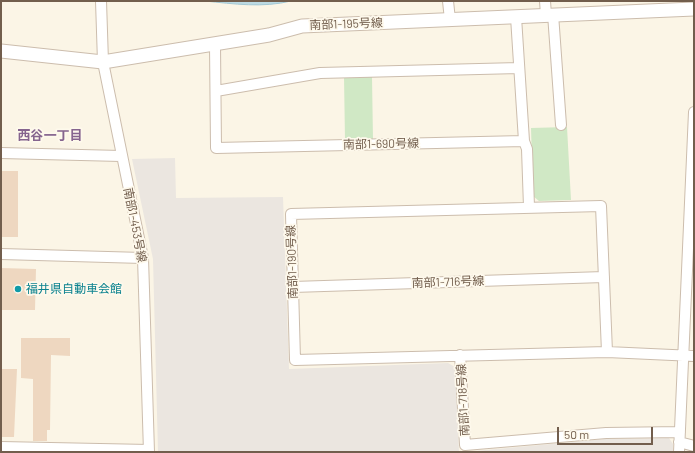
<!DOCTYPE html>
<html>
<head>
<meta charset="utf-8">
<style>
	body { margin:0 }
	#map { position:relative; width:695px; height:453px; overflow:hidden; background:#fbf5e6; font-family:Barlow,sans-serif }
	canvas { display:block }
	.frame { position:absolute; inset:0; border:2px solid #725e4d; pointer-events:none }
	.scale { position:absolute; left:557px; top:427px; width:96px; height:18px; box-sizing:border-box; border:2px solid #725e4d; border-top:0; padding-left:5px; font-size:12px; line-height:14px; white-space:nowrap; color:#725e4d; -webkit-text-stroke:3px #fef9ec; paint-order:stroke }
</style>
</head>
<body>
<div id="map">
<canvas width="695" height="453"></canvas>
<div class="frame"></div>
<div class="scale">50 m</div>
</div>
<script>
const c = document.querySelector('canvas').getContext('2d');
c.lineJoin = 'round';
function fill(path, color) { c.fillStyle = color; c.fill(path, 'evenodd'); }
function stroke(path, color, width, dash) { c.strokeStyle = color; c.lineWidth = width; c.lineCap = dash ? 'butt' : 'round'; c.setLineDash(dash || []); c.stroke(path); }
function write(font, color, halo, rows, align = 'center') {
  c.font = font + ' Barlow,"Noto Sans JP",sans-serif'; c.lineWidth = 3.5; c.setLineDash([]); c.textBaseline = 'middle'; c.strokeStyle = halo; c.fillStyle = color; for (const [text, x, y, turn = 0] of rows) {
    c.save(); c.translate(x, y); c.rotate((+turn || 0) * Math.PI / 180); c.textAlign = isNaN(turn) ? turn : align; if (halo) c.strokeText(text, 0, 0); c.fillText(text, 0, 0); c.restore();
  }
}
fill(new Path2D(`
	M 175,158 L 176,198 L 283,197 L 289,369 L 448,363 L 455,367 L 459,452 L 158,452 L 153,259 L 132,159 Z
	M 669,438 L 673,444 L 673,452 L 464,452 L 605,439 Z`), '#ebe6e0');
fill(new Path2D(`
	M 344,77 L 372,77 L 373,140 L 345,140 Z
	M 567,127 L 571,200 L 539,201 L 533,196 L 531,128 Z`), '#d0e8c5');
const water = new Path2D(`
	M 205,1 L 291,1 C 263,8 234,4 205,1 Z`);
fill(water, '#bcdae3');
stroke(water, '#a3c8d4', 1);
fill(new Path2D(`
	M 1,171 L 18,171 L 18,237 L 1,237 Z
	M 1,268 L 36,269 L 35,310 L 1,310 Z
	M 21,338 L 70,338 L 70,356 L 51,355 L 50,430 L 47,430 L 47,441 L 33,441 L 33,379 L 21,378 Z
	M 1,369 L 17,369 L 14,437 L 1,437 Z`), '#eed7c0');
const minor = new Path2D(`
	M 101,1 L 103,62 L 143,258 L 149,452
	M 448,1 L 450,20
	M 545,1 L 546,15
	M 553,14 L 561,125
	M 215,45 L 216,148 L 524,141 L 516,17
	M 216,91 L 320,73 L 519,68
	M 524,141 L 527,149 L 529,207
	M 1,153 L 121,156
	M 1,254 L 143,258
	M 293,287 L 604,277
	M 607,352 L 601,206 L 291,214 L 295,360 L 607,352 L 694,356
	M 460,355 L 465,445 L 606,433 L 680,432
	M 679,442 L 694,446
	M 1,447 L 149,450
	M 679,452 L 694,112`);
const tertiary = new Path2D(`
	M 1,51 L 103,62 L 269,35 L 302,26 L 694,9`);
stroke(minor, '#ccbdad', 12);
stroke(tertiary, '#ccbdad', 15);
stroke(minor, '#fff', 10);
stroke(tertiary, '#fff', 13);
for (const [x, y, r, color] of [
	[18,289,4,"#0f9aa8"]
]) { const dot = new Path2D(); dot.arc(x, y, r, 0, 2 * Math.PI); c.fillStyle = color; c.fill(dot); stroke(dot, '#fef9ec', 1.5); }
write('12px', '#725e4d', '#fef9ec', [
	["南部1-195号線",346,24,-2],
	["南部1-690号線",381,144,-1],
	["南部1-453号線",135,225,79],
	["南部1-190号線",292,262,-92],
	["南部1-716号線",448,282,-2],
	["南部1-718号線",463,400,-93]
]);
write('12px', '#0d838f', '#fef9ec', [
	["福井県自動車会館",26,289]
], 'left');
write('bold 13px', '#85648e', '#fef9ec', [
	["西谷一丁目",50,136]
]);
</script>
</body>
</html>
